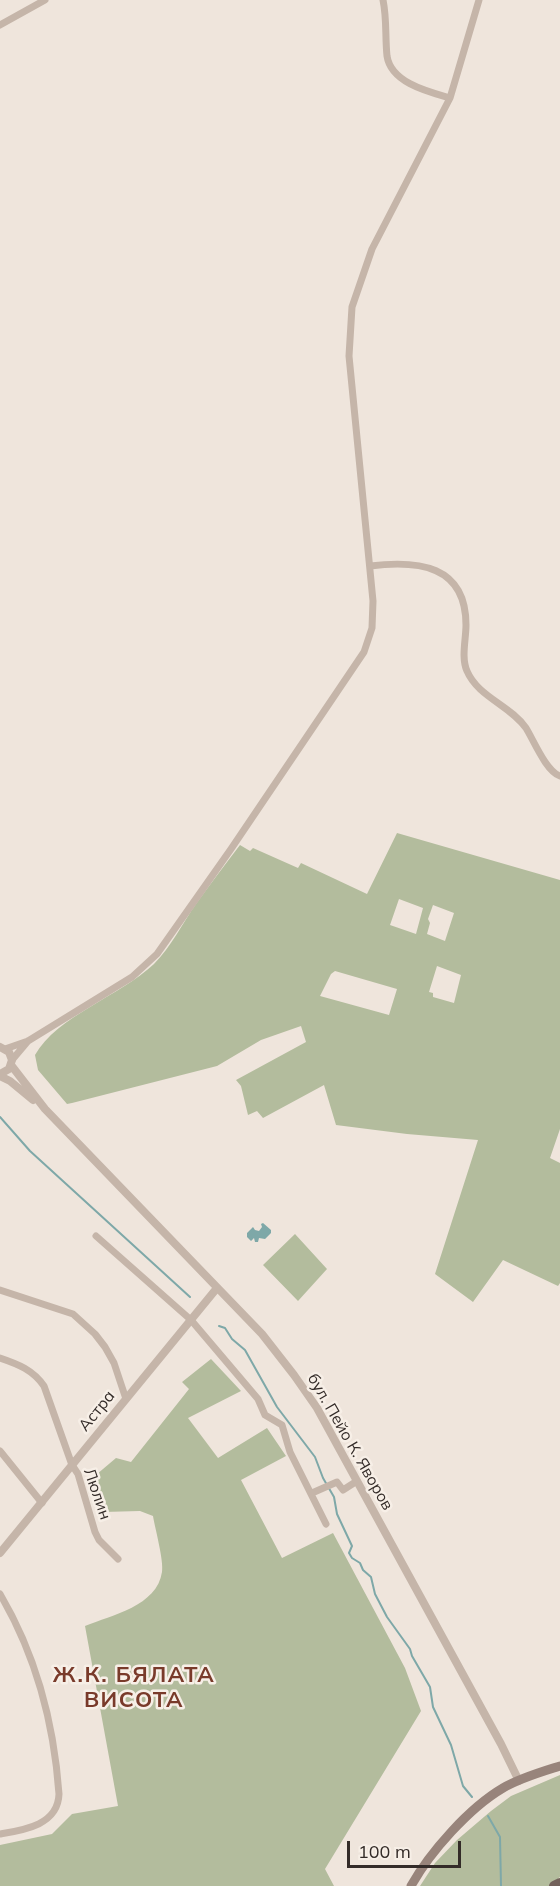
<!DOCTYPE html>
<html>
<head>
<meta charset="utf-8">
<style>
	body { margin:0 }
	#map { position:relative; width:560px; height:1886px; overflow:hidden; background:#efe5dc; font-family:Mulish,sans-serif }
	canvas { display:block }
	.scale { position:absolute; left:347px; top:1841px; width:114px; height:27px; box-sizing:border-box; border:3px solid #332b28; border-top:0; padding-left:8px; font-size:18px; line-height:21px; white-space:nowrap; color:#332b28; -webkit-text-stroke:4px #f7efe7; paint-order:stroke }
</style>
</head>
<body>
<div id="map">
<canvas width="560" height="1886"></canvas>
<div class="scale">100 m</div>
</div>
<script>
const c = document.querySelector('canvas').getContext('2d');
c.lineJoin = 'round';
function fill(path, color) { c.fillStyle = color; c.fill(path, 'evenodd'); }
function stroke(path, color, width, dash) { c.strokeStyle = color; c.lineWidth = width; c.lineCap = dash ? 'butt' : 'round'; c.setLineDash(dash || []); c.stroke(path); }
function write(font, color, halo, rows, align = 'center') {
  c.font = font + ' Mulish,sans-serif'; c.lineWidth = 5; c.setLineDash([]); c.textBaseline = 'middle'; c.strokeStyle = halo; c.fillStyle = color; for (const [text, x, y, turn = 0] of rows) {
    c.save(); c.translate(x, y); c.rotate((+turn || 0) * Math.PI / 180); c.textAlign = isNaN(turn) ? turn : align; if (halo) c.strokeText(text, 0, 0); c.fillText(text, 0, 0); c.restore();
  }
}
fill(new Path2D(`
	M 397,833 L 560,880 L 560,1129 L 550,1158 L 560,1163 L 560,1283 L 558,1286 L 503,1260 L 473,1302 L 435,1274 L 478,1140 L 407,1134 L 336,1125 L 324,1085 L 263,1118 L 257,1111 L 248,1115 L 241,1086 L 236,1080 L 306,1042 L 301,1026 L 261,1040 L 217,1066 L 72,1103 L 67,1104 L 38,1070 L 35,1055 C 57,1016 120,996 154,964 C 171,947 182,924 196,904 C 210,884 225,865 240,845 L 250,851 L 253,848 L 298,868 L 301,863 L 367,894 ZM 399,899 L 423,908 L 416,934 L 390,925 ZM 433,905 L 454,913 L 445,941 L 427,934 L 430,923 L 428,919 ZM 437,966 L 461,975 L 454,1003 L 433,997 L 433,993 L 429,992 ZM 335,971 L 397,989 L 389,1015 L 320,996 L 331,974 Z
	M 295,1234 L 327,1269 L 298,1301 L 263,1265 Z
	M 211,1359 L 241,1391 L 188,1418 L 218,1458 L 267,1428 L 286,1456 L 241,1480 L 282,1558 L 333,1533 L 405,1668 L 421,1711 L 325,1869 L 334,1886 L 0,1886 L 0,1845 L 52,1834 L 72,1814 L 118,1806 L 85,1626 C 112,1615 157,1606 162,1572 C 164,1561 155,1528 153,1516 L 140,1511 L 103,1512 L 90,1480 L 116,1458 L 131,1462 L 189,1389 L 182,1382 Z
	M 560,1775 L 560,1877 L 549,1886 L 420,1886 L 435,1863 L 457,1840 L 491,1811 L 511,1796 Z`), '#b3bc9d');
fill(new Path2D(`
	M 263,1223 L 271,1230 L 271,1233 L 265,1239 L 259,1238 L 258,1242 L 255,1242 L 254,1238 L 251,1241 L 247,1237 L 247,1233 L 253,1227 L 255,1230 L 259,1231 L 262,1227 L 261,1224 Z`), '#7ea8a8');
stroke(new Path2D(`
	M 0,1117 L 30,1151 L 190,1297
	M 219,1326 L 225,1328 L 232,1339 L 245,1350 L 277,1407 L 315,1457 L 323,1478 L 334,1497 L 337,1514 L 352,1546 L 349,1553 L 352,1558 L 360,1563 L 363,1570 L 371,1577 L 375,1594 L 387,1617 L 410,1649 L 412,1656 L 430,1687 L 433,1707 L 451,1745 L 463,1786 L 472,1797
	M 488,1816 L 500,1837 L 501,1886`), '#7ea8a8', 2);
stroke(new Path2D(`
	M 383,0 C 387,19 385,37 387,56 C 391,83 429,92 450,98
	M 0,25 L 45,0
	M 370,566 C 418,560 466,565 466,625 C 466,639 461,658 467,671 C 478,697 510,705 526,728 C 534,741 546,771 560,776
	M 5,1049 L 28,1041 L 132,977 L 157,954 L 231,849 L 364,652 L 372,628 L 373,601 L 349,356 L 352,307 L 372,249 L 450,98 L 479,0
	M 12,1060 L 28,1041
	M 96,1236 L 191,1320 L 258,1399 L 265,1415 L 282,1425 L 290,1452 L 326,1524
	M 0,1290 L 73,1314 L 95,1334 L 105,1347 L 114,1363 L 126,1399
	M 0,1358 C 18,1364 33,1370 44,1386 L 72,1465 L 78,1474 L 95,1532 L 99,1540 L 118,1559
	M 0,1451 L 42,1503
	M 312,1493 L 337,1482 L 343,1490 L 357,1481
	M 0,1594 C 36,1655 54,1724 59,1794 C 58,1825 24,1830 0,1834`), '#c5b5a9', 7);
stroke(new Path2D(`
	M 0,1047 L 9,1052 L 12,1060 L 9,1069 L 0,1074
	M 11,1065 L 45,1109 L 262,1334 L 294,1375 L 317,1408 L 501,1744 L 519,1781
	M 0,1076 L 10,1081 L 33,1100
	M 0,1553 L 217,1288`), '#c5b5a9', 8);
stroke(new Path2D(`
	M 411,1886 C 430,1852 469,1808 503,1788 C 520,1778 541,1772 560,1766`), '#98847b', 9);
stroke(new Path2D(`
	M 554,1886 L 560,1883`), '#73625b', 10);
write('16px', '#332b28', '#f7efe7', [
	["Астра",97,1411,-51],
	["бул. Пейо К. Яворов",350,1442,60],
	["Люлин",97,1494,71]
]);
c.letterSpacing = '1.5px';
write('bold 22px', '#793a2a', '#f7efe7', [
	["Ж.К. БЯЛАТА",134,1675],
	["ВИСОТА",134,1700]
]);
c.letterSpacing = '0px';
</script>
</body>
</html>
